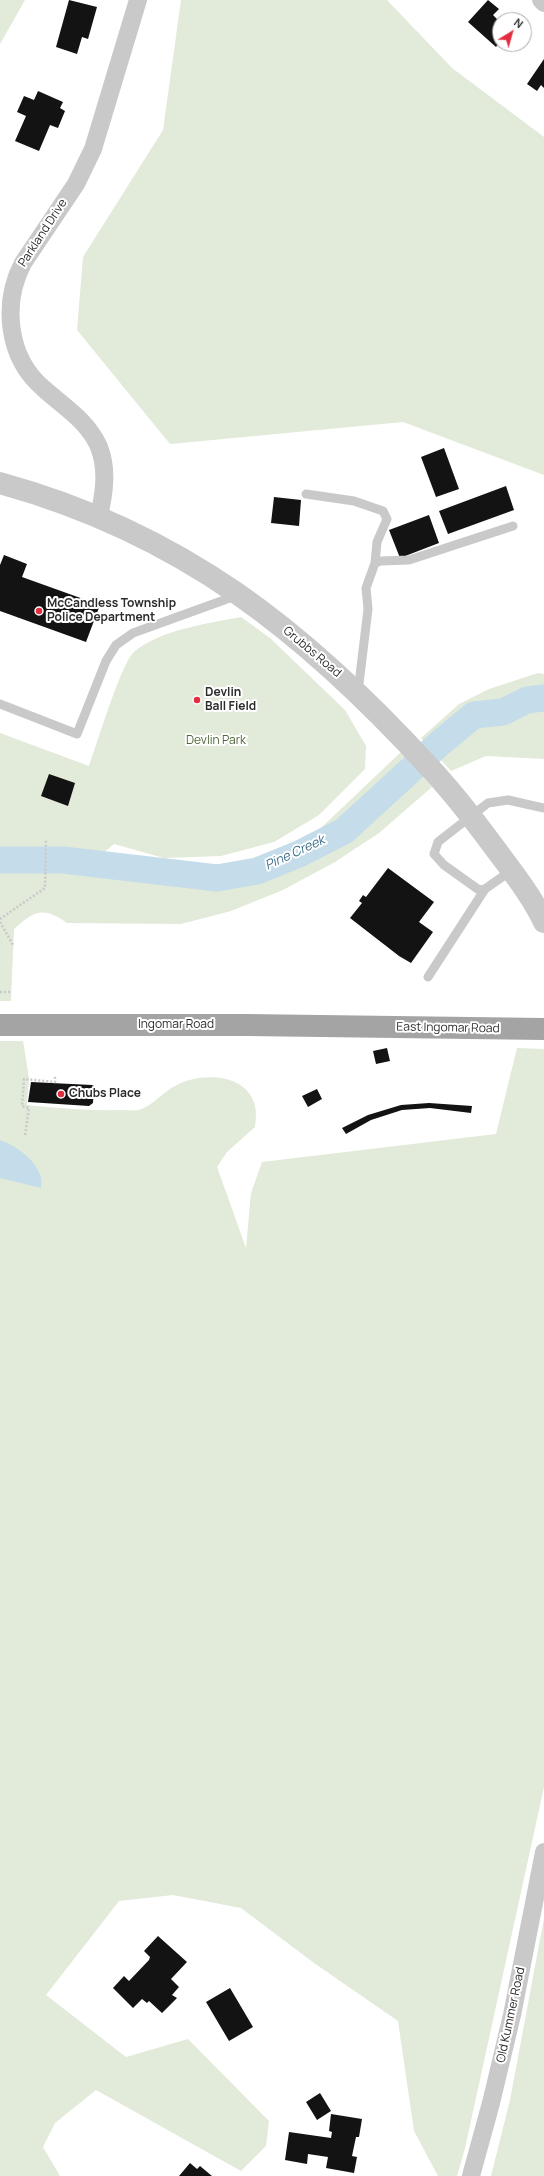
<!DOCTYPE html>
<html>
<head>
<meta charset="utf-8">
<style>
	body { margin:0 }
	#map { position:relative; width:544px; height:2176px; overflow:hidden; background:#fff; font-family:Manrope,sans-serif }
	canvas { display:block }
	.north { position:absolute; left:492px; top:12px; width:40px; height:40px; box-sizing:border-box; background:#fff; border:1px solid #ababab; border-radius:50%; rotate:37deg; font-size:11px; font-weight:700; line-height:16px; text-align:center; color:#2c2c2c }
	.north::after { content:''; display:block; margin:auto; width:14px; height:18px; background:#e22e41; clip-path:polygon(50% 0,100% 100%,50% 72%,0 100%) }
</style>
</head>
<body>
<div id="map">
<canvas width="544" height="2176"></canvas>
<div class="north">N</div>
</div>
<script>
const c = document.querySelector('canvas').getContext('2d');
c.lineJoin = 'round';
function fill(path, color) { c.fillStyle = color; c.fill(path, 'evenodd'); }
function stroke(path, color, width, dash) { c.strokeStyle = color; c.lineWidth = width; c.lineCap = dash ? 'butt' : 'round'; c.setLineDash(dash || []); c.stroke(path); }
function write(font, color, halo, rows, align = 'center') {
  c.font = font + ' Manrope,sans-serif'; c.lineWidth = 4; c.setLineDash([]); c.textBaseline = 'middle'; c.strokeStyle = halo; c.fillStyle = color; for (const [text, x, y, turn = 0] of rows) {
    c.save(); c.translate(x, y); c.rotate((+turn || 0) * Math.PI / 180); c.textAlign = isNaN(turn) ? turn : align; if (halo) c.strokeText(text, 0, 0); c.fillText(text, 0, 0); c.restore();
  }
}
fill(new Path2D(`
	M 0,0 L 25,0 L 0,44 Z
	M 181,0 L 387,0 L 452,68 L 544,137 L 544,475 L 403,422 L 170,444 L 77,330 L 83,257 L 163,130 Z
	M 241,617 L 270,638 L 345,710 L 366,746 L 365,769 L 319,815 L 274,842 L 221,856 L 164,858 L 114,844 L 102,854 L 185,876 L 252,871 L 305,843 L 401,752 L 432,787 L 379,833 L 335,862 L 283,890 L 231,911 L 181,924 L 67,923 C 43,906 34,911 14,929 L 11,1001 L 0,1001 L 0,733 L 89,766 C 96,747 122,660 135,651 C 163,629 206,624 241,617 Z
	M 538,673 L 544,674 L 544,759 L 486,756 L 451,771 L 421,738 L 459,704 L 489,689 Z
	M 0,1041 L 23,1041 L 29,1078 L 27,1105 C 57,1108 87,1111 118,1110 C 124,1110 133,1111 139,1110 C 152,1106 163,1092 175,1086 C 198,1073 241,1072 253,1100 C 257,1109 256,1118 255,1127 L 227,1152 L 217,1167 L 246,1248 L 251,1193 L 262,1162 L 496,1134 L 517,1048 L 544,1049 L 544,1787 L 465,2148 L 457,2176 L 438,2176 L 414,2131 L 398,2021 L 314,1963 L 241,1908 L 173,1895 L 119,1901 L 46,1995 L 126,2057 L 188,2039 L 269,2121 L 266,2146 L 241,2171 L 96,2090 L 55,2123 L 43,2147 L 60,2176 L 0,2176 Z
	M 544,1918 L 544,2176 L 491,2176 L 510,2100 Z`), '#e2ead9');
fill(new Path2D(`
	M 0,1140 C 16,1146 34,1158 40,1175 C 42,1178 41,1184 41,1188 L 0,1178 Z`), '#c5dcea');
stroke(new Path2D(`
	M 0,860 L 63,860 L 217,878 L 257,871 L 299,854 L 344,831 L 440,743 L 474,715 L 503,712 L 527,700 L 544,698`), '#c5dcea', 27);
fill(new Path2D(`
	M 69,0 L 97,7 L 88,39 L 82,37 L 77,54 L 56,47 Z
	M 488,0 L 499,9 L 493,15 L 500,22 L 500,42 L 496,47 L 468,22 Z
	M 544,59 L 544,88 L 541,85 L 537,91 L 527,84 Z
	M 38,91 L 63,102 L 60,108 L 65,111 L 58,128 L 50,125 L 39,151 L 15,141 L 26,116 L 17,112 L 24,96 L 34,100 Z
	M 444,448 L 459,489 L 436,497 L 421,457 Z
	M 506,486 L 514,510 L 448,534 L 439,511 Z
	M 274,497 L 301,500 L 299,526 L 271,523 Z
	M 429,515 L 439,543 L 400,558 L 389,530 Z
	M 4,555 L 27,564 L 22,577 L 100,605 L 86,642 L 0,611 L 0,565 Z
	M 49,774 L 75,783 L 68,806 L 41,796 Z
	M 388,868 L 434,902 L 419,922 L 433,932 L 411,963 L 399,956 L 350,918 L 362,903 L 359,901 L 363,895 L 366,897 Z
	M 387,1048 L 390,1061 L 376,1064 L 373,1051 Z
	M 31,1082 L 92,1085 L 94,1086 L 93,1103 L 89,1106 L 28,1102 Z
	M 317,1089 L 322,1099 L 308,1107 L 302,1096 Z
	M 429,1103 L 472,1106 L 471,1113 L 430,1108 L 402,1110 L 371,1120 L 346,1134 L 342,1128 L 368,1115 L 401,1105 Z
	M 158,1936 L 187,1962 L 171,1979 L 179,1987 L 172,1995 L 177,1998 L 162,2013 L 149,2001 L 147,2003 L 142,1999 L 133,2008 L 113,1988 L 124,1976 L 129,1981 L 149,1960 L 150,1957 L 144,1951 Z
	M 230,1988 L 253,2027 L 229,2041 L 206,2002 Z
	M 320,2093 L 331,2111 L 317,2120 L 306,2102 Z
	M 331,2114 L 362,2119 L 359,2137 L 356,2137 L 352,2156 L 357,2157 L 354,2173 L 326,2168 L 328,2157 L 308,2154 L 307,2164 L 285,2160 L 289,2132 L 331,2138 L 332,2132 L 329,2131 Z
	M 190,2163 L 197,2169 L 200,2166 L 212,2176 L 179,2176 Z`), '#131313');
stroke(new Path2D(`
	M 0,919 L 45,888 L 46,839
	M 0,922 L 13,945
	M 0,992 L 12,992
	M 25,1135 L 29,1108 L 22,1106 L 24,1079 L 55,1082 L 55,1075`), '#c9c9c9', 2.5, [2, 2]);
stroke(new Path2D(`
	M 306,494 L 354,501 L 383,511 L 387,519 L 377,542 L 375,563
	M 358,692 L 368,609 L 366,588 L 375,563 L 381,561 L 409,560 L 513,526
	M 0,704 L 77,734 L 106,661 L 116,645 L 133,633 L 238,595
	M 512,870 L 485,889 L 479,890 L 444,865 L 434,854 L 438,842 L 443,838 L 488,803 L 508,800 L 544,808
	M 428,977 L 485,889`), '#c9c9c9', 9);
stroke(new Path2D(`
	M 541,0 L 544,3
	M 99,516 C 104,494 108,470 99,447 C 88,421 64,407 43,388 C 7,357 2,303 23,263 L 76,184 L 93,149 L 138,0
	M 471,2176 L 491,2103 L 512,2015 L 544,1852`), '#c9c9c9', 18);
stroke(new Path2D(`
	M 0,483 C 182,533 306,632 431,769 C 457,797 480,828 503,859 C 518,879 533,899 544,922`), '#c9c9c9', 22);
stroke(new Path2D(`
	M 0,1025 L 246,1025 L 544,1029`), '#a4a4a4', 22);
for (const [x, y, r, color] of [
	[39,611,4,"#e22e41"],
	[197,700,4,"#e22e41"],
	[61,1094,4,"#e22e41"]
]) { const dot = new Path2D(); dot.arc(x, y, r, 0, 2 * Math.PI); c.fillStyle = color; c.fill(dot); stroke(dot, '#fff', 1.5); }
write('12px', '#2c2c2c', '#fff', [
	["Parkland Drive",43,233,-57],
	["Grubbs Road",312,652,40],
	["Ingomar Road",176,1025],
	["East Ingomar Road",448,1028,1],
	["Old Kummer Road",511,2015,-78]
]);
write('bold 12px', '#2c2c2c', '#fff', [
	["McCandless Township",47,604],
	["Police Department",47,618],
	["Devlin",205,693],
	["Ball Field",205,707],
	["Chubs Place",69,1094]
], 'left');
write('12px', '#50663a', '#fff', [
	["Devlin Park",216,741]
]);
write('italic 13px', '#3c6f8b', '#fff', [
	["Pine Creek",295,853,-25]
]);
</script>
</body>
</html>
